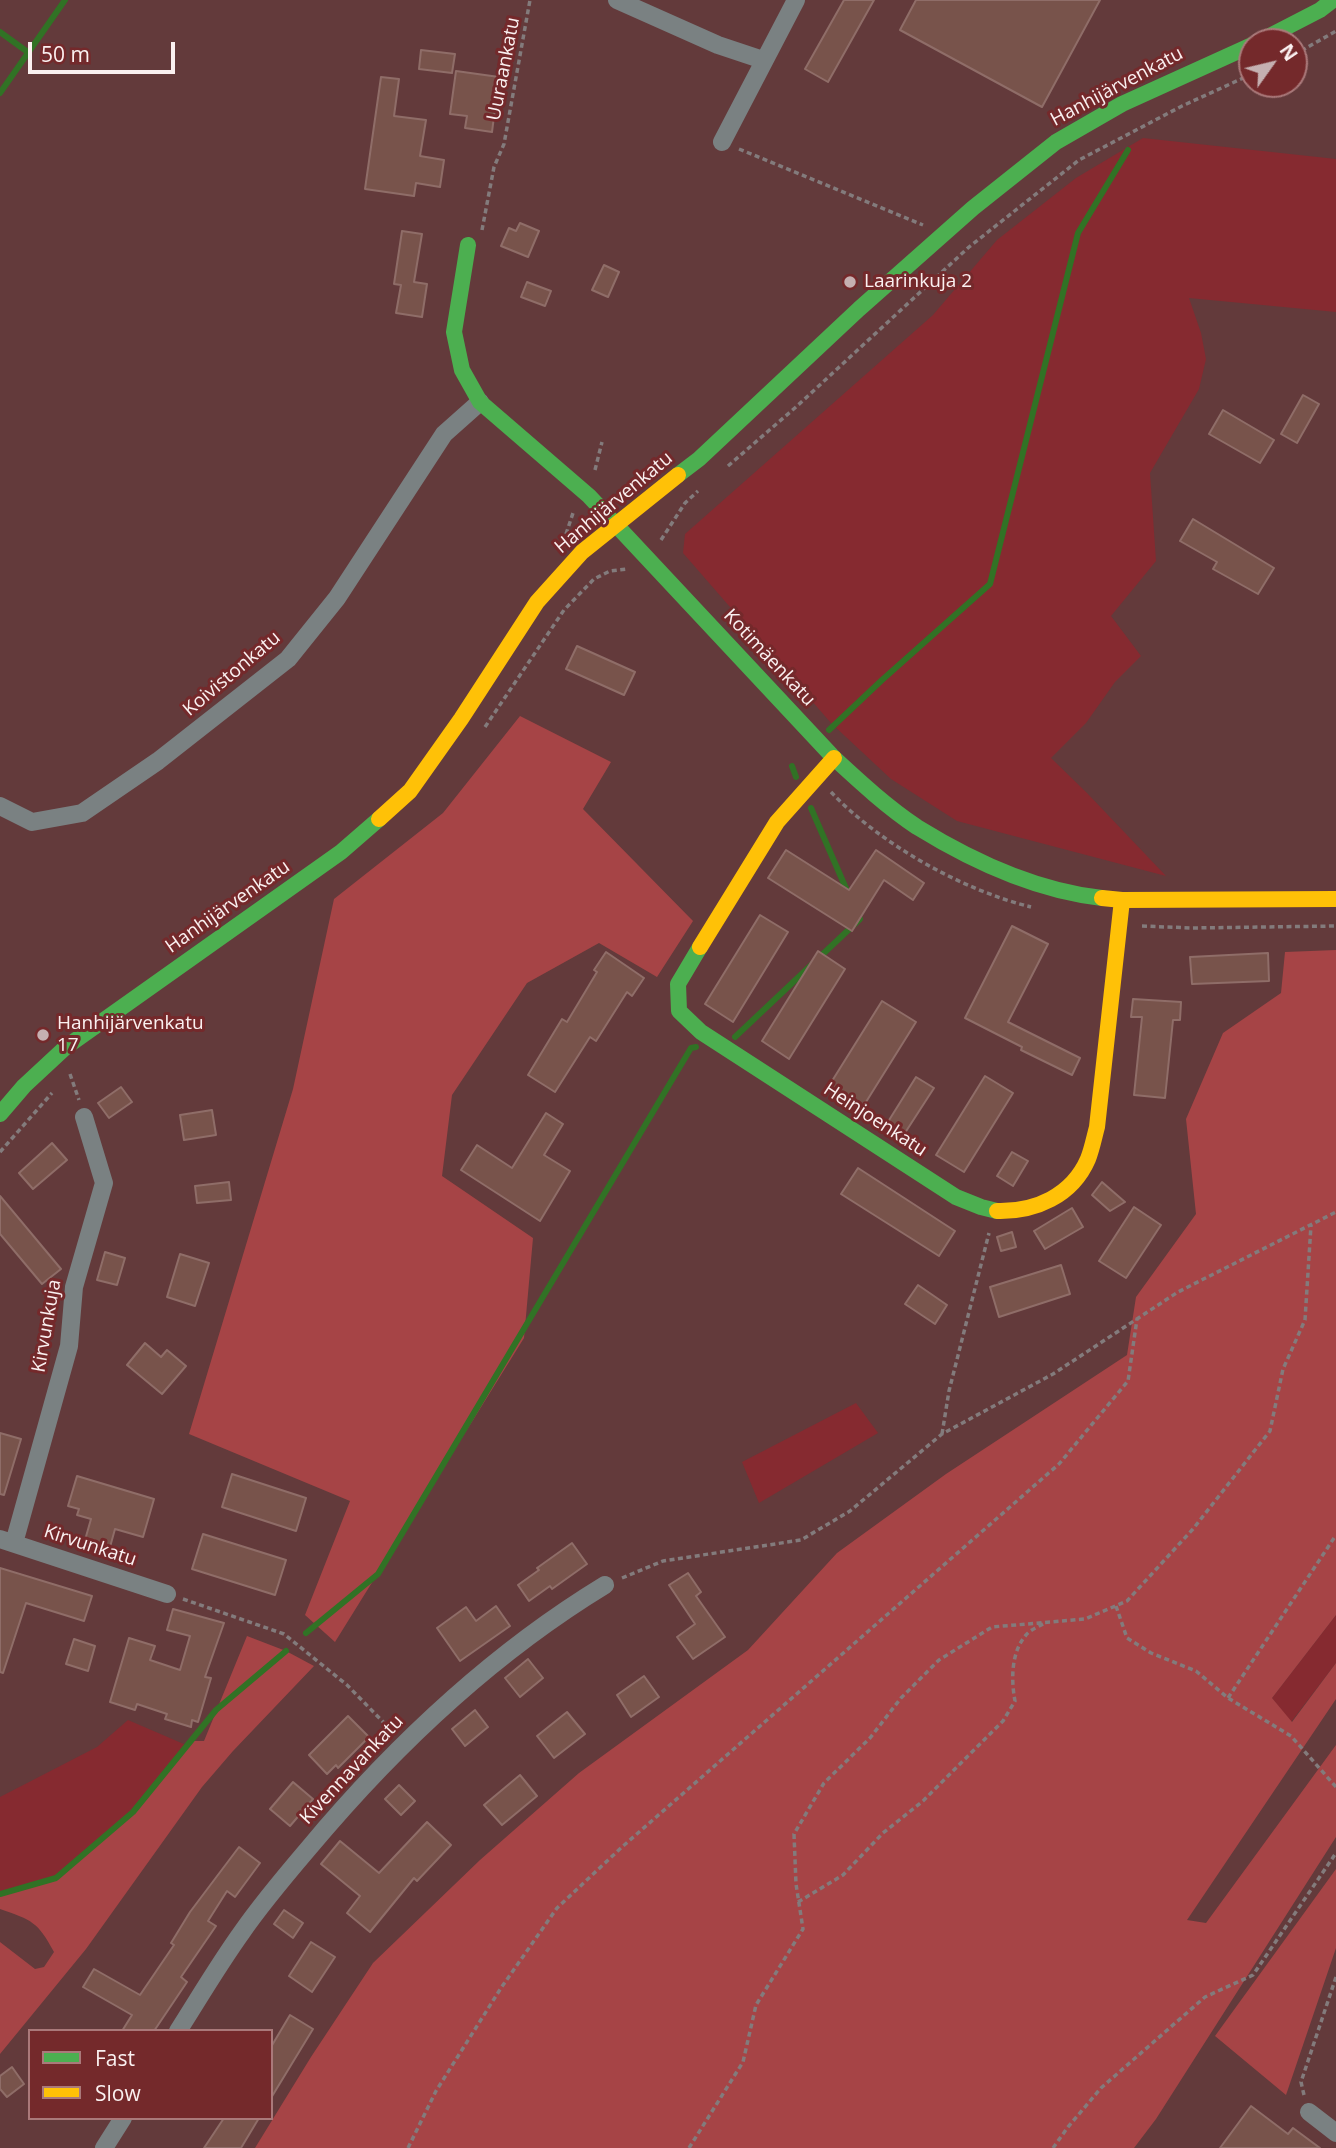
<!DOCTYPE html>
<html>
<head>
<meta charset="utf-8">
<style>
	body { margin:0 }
	#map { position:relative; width:1336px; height:2148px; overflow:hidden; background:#633a3b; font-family:"Open Sans",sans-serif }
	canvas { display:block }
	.legend { position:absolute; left:28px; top:2029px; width:245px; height:91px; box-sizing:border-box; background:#74292b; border:2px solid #aa797a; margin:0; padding:9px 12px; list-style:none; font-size:21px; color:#faf0f0 }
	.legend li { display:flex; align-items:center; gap:14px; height:35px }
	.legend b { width:35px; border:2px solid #aa797a }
	.north { position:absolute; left:1238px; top:28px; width:70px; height:70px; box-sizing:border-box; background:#74292b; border:2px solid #aa797a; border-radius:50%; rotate:56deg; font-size:19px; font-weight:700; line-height:28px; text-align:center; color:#faf0f0 }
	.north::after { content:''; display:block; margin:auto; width:24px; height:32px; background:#c5b0b1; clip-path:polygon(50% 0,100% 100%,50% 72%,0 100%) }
	.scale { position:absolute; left:28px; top:42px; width:147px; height:32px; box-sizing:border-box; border:4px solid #faf0f0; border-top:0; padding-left:9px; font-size:21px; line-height:24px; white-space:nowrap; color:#faf0f0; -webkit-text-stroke:5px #74292b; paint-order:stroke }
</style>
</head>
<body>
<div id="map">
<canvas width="1336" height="2148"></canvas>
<ul class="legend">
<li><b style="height:9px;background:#4caf50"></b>Fast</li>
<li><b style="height:9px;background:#ffc107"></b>Slow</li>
</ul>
<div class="north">N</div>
<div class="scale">50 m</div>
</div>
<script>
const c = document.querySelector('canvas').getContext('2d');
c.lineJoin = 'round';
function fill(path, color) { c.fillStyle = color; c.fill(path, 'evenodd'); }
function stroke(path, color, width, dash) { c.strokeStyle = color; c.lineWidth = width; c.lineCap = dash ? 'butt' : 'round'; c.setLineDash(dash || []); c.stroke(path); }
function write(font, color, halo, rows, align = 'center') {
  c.font = font + ' "Open Sans",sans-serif'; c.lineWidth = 6; c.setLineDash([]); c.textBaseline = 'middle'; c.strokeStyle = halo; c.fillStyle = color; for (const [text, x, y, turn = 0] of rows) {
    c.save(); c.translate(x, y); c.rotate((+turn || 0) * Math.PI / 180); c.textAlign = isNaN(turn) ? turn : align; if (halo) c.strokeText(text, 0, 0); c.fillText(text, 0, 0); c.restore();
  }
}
fill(new Path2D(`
	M 1143,138 L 1336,159 L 1336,312 L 1189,298 L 1201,333 L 1206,359 L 1199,389 L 1150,473 L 1156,561 L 1111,616 L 1141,656 L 1115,682 L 1086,723 L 1051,758 L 1087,793 L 1166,876 L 957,821 L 891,779 L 831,723 L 683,553 L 685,534 L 933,315 L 997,240 L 1076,178 Z
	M 856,1403 L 878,1433 L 759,1503 L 742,1462 Z
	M 1336,1615 L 1336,1663 L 1291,1722 L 1272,1698 Z
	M 128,1720 L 186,1745 L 133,1812 L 56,1878 L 0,1894 L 0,1797 L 97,1747 Z`), '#862a30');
fill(new Path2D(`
	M 520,716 L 611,762 L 583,809 L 693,921 L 657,977 L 599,943 L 527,983 L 452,1095 L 442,1176 L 533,1238 L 524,1338 L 335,1642 L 305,1615 L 350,1501 L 189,1434 L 293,1089 L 334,899 L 443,813 Z
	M 1336,950 L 1336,1615 L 1272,1698 L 1292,1722 L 1336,1663 L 1336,1699 L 1187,1920 L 1206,1923 L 1336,1745 L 1336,1837 L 1156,2119 L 1134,2148 L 255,2148 L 311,2057 L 373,1963 L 480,1860 L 579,1773 L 748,1650 L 837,1553 L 946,1474 L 1127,1355 L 1136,1297 L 1196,1214 L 1186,1119 L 1223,1033 L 1281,993 L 1285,952 Z
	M 247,1636 L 286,1651 L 314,1666 L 233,1751 L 202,1787 L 86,1949 L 0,2054 L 0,1942 L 35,1969 L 44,1967 L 54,1952 C 38,1922 32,1920 0,1909 L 0,1894 L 56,1878 L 133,1812 L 189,1741 L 204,1741 Z
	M 1336,1869 L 1336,1948 L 1286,2095 L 1215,2036 Z`), '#a64446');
stroke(new Path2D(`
	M 0,32 L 29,53
	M 0,93 L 65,0
	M 829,730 L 882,680 L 990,584 L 1078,233 L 1128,150
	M 792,766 L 796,777
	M 811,808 L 848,893
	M 735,1037 L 860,919 L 857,912
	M 306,1633 L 378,1574 L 691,1048 L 696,1047
	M 0,1894 L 56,1878 L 133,1812 L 216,1710 L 286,1651`), '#317225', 6);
const building = new Path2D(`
	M 844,0 L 874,0 L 828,82 L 805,69 Z
	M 916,0 L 1100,0 L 1042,107 L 900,30 Z
	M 421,50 L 455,54 L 452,73 L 419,69 Z
	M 456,71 L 499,77 L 492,132 L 465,128 L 467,116 L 450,114 Z
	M 381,77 L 399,79 L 394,116 L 426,120 L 420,156 L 444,160 L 440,187 L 416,183 L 414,196 L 365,189 Z
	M 520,223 L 539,231 L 528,257 L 501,246 L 509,228 L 516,231 Z
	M 402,231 L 422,234 L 414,282 L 427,284 L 422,317 L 396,313 L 401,285 L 394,284 Z
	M 604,265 L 619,272 L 608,297 L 592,290 Z
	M 527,282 L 551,291 L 545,306 L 521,297 Z
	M 1303,395 L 1319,404 L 1297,443 L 1281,434 Z
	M 1223,410 L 1274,440 L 1260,463 L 1209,434 Z
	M 1193,519 L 1274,568 L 1258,594 L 1213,569 L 1217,562 L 1180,541 Z
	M 577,646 L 635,672 L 624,695 L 566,669 Z
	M 786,850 L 849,890 L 876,850 L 924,883 L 913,900 L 884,880 L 852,931 L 768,878 Z
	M 760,915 L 788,932 L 733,1022 L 705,1004 Z
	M 1012,926 L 1048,944 L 1008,1022 L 1080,1058 L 1072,1075 L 1021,1050 L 1022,1047 L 965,1018 Z
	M 818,951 L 845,969 L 789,1059 L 762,1041 Z
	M 606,952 L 644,978 L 632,996 L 627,992 L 596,1041 L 590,1037 L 555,1092 L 528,1075 L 562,1019 L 567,1022 L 597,972 L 594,970 Z
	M 1268,953 L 1269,981 L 1192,984 L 1190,957 Z
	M 1133,999 L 1181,1002 L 1180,1020 L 1173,1020 L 1165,1098 L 1134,1095 L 1142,1017 L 1131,1017 Z
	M 882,1001 L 916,1022 L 861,1110 L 827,1089 Z
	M 985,1076 L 1013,1093 L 964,1172 L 936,1155 Z
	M 916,1077 L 934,1088 L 903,1136 L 886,1125 Z
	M 121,1087 L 132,1102 L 109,1118 L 98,1103 Z
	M 212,1110 L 216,1135 L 184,1140 L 180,1115 Z
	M 546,1113 L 563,1124 L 544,1155 L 570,1171 L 540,1221 L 461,1170 L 477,1145 L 512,1168 Z
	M 52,1143 L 67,1160 L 33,1189 L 19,1173 Z
	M 1012,1152 L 1028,1161 L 1013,1186 L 997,1176 Z
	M 858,1168 L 955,1231 L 939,1256 L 841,1194 Z
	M 229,1182 L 231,1200 L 197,1203 L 195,1186 Z
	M 1102,1182 L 1125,1202 L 1110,1211 L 1092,1195 Z
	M 0,1196 L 61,1269 L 42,1284 L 0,1234 Z
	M 1134,1207 L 1161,1225 L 1126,1278 L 1099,1261 Z
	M 1072,1208 L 1083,1227 L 1045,1249 L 1034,1231 Z
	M 1012,1232 L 1016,1247 L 1001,1251 L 997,1237 Z
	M 105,1252 L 125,1258 L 117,1285 L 97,1280 Z
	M 180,1254 L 209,1263 L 195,1306 L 167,1297 Z
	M 1061,1265 L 1070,1294 L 999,1317 L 990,1287 Z
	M 918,1285 L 947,1305 L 935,1324 L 905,1304 Z
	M 145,1343 L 161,1357 L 167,1350 L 186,1366 L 162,1394 L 127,1365 Z
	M 0,1433 L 21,1439 L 4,1495 L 0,1494 Z
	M 232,1474 L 306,1498 L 296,1531 L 222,1507 Z
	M 77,1476 L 154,1499 L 143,1537 L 115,1529 L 110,1547 L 85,1540 L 91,1519 L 77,1515 L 79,1509 L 68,1506 Z
	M 203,1534 L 286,1560 L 275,1595 L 192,1569 Z
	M 572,1543 L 587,1564 L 552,1589 L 550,1586 L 529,1601 L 518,1585 L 539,1570 L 537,1568 Z
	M 0,1568 L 92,1596 L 84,1621 L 26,1603 L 3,1673 L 0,1672 Z
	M 688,1573 L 701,1592 L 696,1596 L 725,1637 L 693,1659 L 677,1637 L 695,1624 L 669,1585 Z
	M 496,1606 L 510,1626 L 460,1661 L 437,1628 L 466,1607 L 476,1621 Z
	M 173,1609 L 224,1623 L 205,1677 L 211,1678 L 198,1722 L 192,1720 L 191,1727 L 165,1719 L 167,1714 L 137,1704 L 135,1710 L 110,1702 L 129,1638 L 155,1646 L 150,1660 L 180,1670 L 190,1636 L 167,1630 Z
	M 74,1639 L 95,1646 L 88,1671 L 66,1664 Z
	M 528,1659 L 543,1678 L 520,1697 L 505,1678 Z
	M 644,1676 L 659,1697 L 631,1717 L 617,1695 Z
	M 475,1710 L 488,1727 L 465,1746 L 452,1729 Z
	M 567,1712 L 585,1734 L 554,1758 L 537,1736 Z
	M 348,1716 L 369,1737 L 338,1768 L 336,1765 L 327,1774 L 309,1755 Z
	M 520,1775 L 537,1796 L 502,1825 L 484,1805 Z
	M 293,1782 L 313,1799 L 290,1826 L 270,1809 Z
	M 399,1785 L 415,1801 L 401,1815 L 385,1799 Z
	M 427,1822 L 451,1845 L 417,1881 L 414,1878 L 370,1932 L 347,1913 L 360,1896 L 321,1864 L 340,1841 L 379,1873 Z
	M 239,1847 L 260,1863 L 235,1897 L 227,1891 L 208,1921 L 216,1926 L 181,1977 L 187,1982 L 154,2031 L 122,2031 L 132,2015 L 83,1987 L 94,1969 L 140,1995 L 174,1945 L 171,1943 L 190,1912 Z
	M 284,1910 L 303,1923 L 293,1938 L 274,1924 Z
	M 311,1942 L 335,1957 L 312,1992 L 289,1976 Z
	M 290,2015 L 313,2029 L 271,2098 L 271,2047 Z
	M 12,2067 L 24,2084 L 7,2097 L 0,2089 L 0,2076 Z
	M 1251,2106 L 1288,2134 L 1293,2128 L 1320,2148 L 1220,2148 Z
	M 224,2118 L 259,2118 L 241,2148 L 204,2148 Z`);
fill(building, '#78534b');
stroke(building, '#8f6d68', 2);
stroke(new Path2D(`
	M 1294,55 L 1336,31
	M 739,149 L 923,225
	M 482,230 L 494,167 L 504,144 L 530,0
	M 728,466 L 796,407 L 969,247 L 1079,160 L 1182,106 L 1252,74
	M 595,470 L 602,442
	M 566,534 L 573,513
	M 661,540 L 685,503 L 698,491
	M 485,727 L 564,610 L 594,579 L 610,571 L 627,569
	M 831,792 C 880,844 962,890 1031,907
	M 1142,926 L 1192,928 L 1336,926
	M 70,1074 L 79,1100
	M 0,1152 L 52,1093
	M 942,1434 L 949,1391 L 989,1233
	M 622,1578 L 663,1561 L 801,1540 L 850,1511 L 942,1434 L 1053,1374 L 1178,1292 L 1336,1212
	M 183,1599 L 284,1634 L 347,1685 L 391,1730
	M 1116,1606 L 1127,1638 L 1151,1653 L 1196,1671 L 1228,1698 L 1291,1736 L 1336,1787
	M 1228,1698 L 1336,1535
	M 798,1902 L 843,1875 L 883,1833 L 923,1801 L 1003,1721 L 1015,1701 C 1011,1680 1011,1652 1026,1635 C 1030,1630 1039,1626 1045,1623
	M 1304,2095 L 1301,2082 L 1336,1977
	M 408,2148 L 436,2091 L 501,1988 L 557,1908 L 622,1847 L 1059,1464 L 1128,1381 L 1137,1319
	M 689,2148 L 743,2062 L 756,2005 L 803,1929 L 796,1884 L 794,1834 L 824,1783 L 870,1738 L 901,1698 L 939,1660 L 992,1627 L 1085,1619 L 1127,1601 L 1193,1529 L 1270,1431 L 1283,1369 L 1305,1320 L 1311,1225
	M 1053,2148 L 1068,2127 L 1101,2088 L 1205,1997 L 1253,1975 L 1336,1853`), '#837b7c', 3.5, [5, 3.5]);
stroke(new Path2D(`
	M 617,0 L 718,45 L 763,60
	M 722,142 L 796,0
	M 0,806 L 32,822 L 82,813 L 158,761 L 288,659 L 337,598 L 444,434 L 480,402
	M 0,1539 L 167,1594
	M 14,1543 L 69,1346 L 74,1287 L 104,1183 L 84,1117
	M 178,2031 C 199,1998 219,1964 242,1932 C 262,1903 285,1876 308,1849 C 394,1746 490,1655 605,1585
	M 1309,2112 L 1336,2133
	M 104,2148 L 123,2118`), '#7a8182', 18);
stroke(new Path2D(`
	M 1258,42 L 1320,10 L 1333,0
	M 468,245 L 454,332 L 462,370 L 480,402 L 589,496 L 834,758 C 860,782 887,807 917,827 C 972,861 1038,891 1102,898
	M 678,475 L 699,459 L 859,309 L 973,208 L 1056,142 L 1122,104 L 1252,45
	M 700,947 L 678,984 L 679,1011 L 701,1032 L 956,1197 L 981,1207 L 997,1211
	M 0,1114 L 24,1086 L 66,1047 L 341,852 L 379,819`), '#4caf50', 16);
stroke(new Path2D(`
	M 379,819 L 410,791 L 461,719 L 537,602 L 582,552 L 678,475
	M 1102,898 L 1122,900 L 1336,899
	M 700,947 L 777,822 L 834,758
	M 997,1211 C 1035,1212 1072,1196 1088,1159 C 1092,1149 1094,1138 1097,1127 L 1122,900`), '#ffc107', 16);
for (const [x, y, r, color] of [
	[850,282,7,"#c5b0b1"],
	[43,1035,7,"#c5b0b1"]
]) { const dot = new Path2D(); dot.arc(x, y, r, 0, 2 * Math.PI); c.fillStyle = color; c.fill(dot); stroke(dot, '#74292b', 2.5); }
write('19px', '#faf0f0', '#74292b', [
	["Uuraankatu",504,69,-79],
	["Hanhijärvenkatu",1117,87,-28],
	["Hanhijärvenkatu",614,503,-40],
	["Kotimäenkatu",769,658,47],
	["Koivistonkatu",232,674,-40],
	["Hanhijärvenkatu",228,907,-35],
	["Heinjoenkatu",875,1120,33],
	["Kirvunkuja",47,1326,-80],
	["Kirvunkatu",90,1546,18],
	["Kivennavankatu",352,1770,-47]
]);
write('19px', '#faf0f0', '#74292b', [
	["Laarinkuja 2",864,282],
	["Hanhijärvenkatu",57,1024],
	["17",57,1046]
], 'left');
</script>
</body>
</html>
